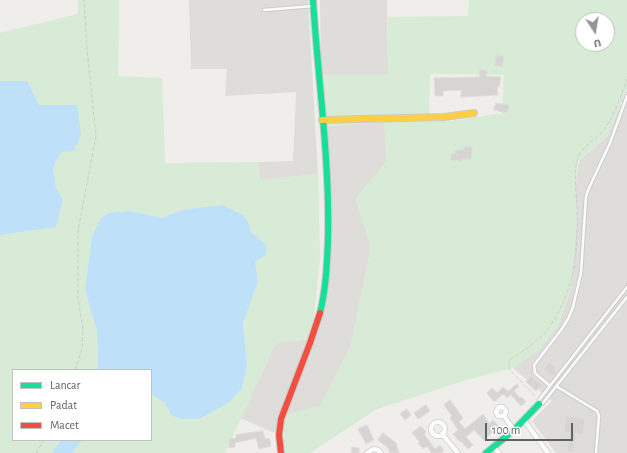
<!DOCTYPE html>
<html>
<head>
<meta charset="utf-8">
<style>
	body { margin:0 }
	#map { position:relative; width:627px; height:453px; overflow:hidden; background:#efeeea; font-family:"Alegreya Sans",sans-serif }
	canvas { display:block }
	.legend { position:absolute; left:12px; top:369px; width:140px; height:72px; box-sizing:border-box; background:#fff; border:1px solid #bfc1c3; margin:0; padding:5px 7px; list-style:none; font-size:12px; color:#5f6368 }
	.legend li { display:flex; align-items:center; gap:8px; height:20px }
	.legend b { width:20px; border:1px solid #bfc1c3 }
	.north { position:absolute; left:575px; top:12px; width:40px; height:40px; box-sizing:border-box; background:#fff; border:1px solid #bfc1c3; border-radius:50%; rotate:168deg; font-size:11px; font-weight:700; line-height:16px; text-align:center; color:#5f6368 }
	.north::after { content:''; display:block; margin:auto; width:14px; height:18px; background:#919496; clip-path:polygon(50% 0,100% 100%,50% 72%,0 100%) }
	.scale { position:absolute; left:485px; top:423px; width:88px; height:18px; box-sizing:border-box; border:2px solid #5f6368; border-top:0; padding-left:5px; font-size:12px; line-height:14px; white-space:nowrap; color:#5f6368; -webkit-text-stroke:3px #fff; paint-order:stroke }
</style>
</head>
<body>
<div id="map">
<canvas width="627" height="453"></canvas>
<ul class="legend">
<li><b style="height:5px;background:#16e098"></b>Lancar</li>
<li><b style="height:5px;background:#ffcf43"></b>Padat</li>
<li><b style="height:5px;background:#f24e42"></b>Macet</li>
</ul>
<div class="north">U</div>
<div class="scale">100 m</div>
</div>
<script>
const c = document.querySelector('canvas').getContext('2d');
c.lineJoin = 'round';
function fill(path, color) { c.fillStyle = color; c.fill(path, 'evenodd'); }
function stroke(path, color, width, dash) { c.strokeStyle = color; c.lineWidth = width; c.lineCap = dash ? 'butt' : 'round'; c.setLineDash(dash || []); c.stroke(path); }
fill(new Path2D(`
	M 189,0 L 308,0 L 318,174 L 260,180 L 258,162 L 293,161 L 296,92 L 225,96 L 227,69 L 191,69 Z
	M 320,0 L 387,0 L 388,75 L 321,75 Z
	M 627,90 L 627,453 L 556,453 L 532,421 L 552,401 L 513,368 L 540,349 L 558,325 L 570,291 L 577,223 L 575,185 L 579,161 L 608,135 Z
	M 384,122 L 387,161 L 356,199 L 371,247 L 351,346 L 320,406 L 284,415 L 274,433 L 241,418 L 276,342 L 312,339 L 330,255 L 330,209 L 326,126 Z`), '#dfddda');
fill(new Path2D(`
	M 78,0 L 119,0 L 118,76 L 162,78 L 165,163 L 258,162 L 260,180 L 318,174 L 320,256 L 312,339 L 276,343 L 225,453 L 0,453 L 0,235 L 56,227 L 63,200 L 56,187 L 53,168 L 61,152 L 77,105 L 39,105 L 27,81 L 0,81 L 0,33 L 78,14 ZM 182,210 L 248,221 L 251,232 L 267,245 L 255,261 L 258,282 L 243,323 L 247,365 L 166,404 L 151,394 L 151,440 L 13,440 L 13,370 L 98,370 L 97,331 L 85,291 L 131,211 L 162,218 Z
	M 469,0 L 627,0 L 627,90 L 608,135 L 578,161 L 575,185 L 577,223 L 570,291 L 558,325 L 540,349 L 513,368 L 470,379 L 377,409 L 310,453 L 283,453 L 284,415 L 320,406 L 351,346 L 371,247 L 356,199 L 387,160 L 384,122 L 326,126 L 321,75 L 388,75 L 388,17 L 468,16 ZM 583,20 L 607,20 L 607,44 L 583,44 ZM 430,74 L 504,75 L 502,113 L 452,121 L 429,121 Z`), '#d8ebd6');
fill(new Path2D(`
	M 0,81 L 27,81 L 39,105 L 77,105 L 81,135 L 74,151 L 61,152 L 53,168 L 56,187 L 63,200 L 56,227 L 0,235 Z
	M 223,205 L 241,214 L 248,221 L 251,232 L 267,245 L 265,256 L 255,261 L 258,282 L 243,323 L 247,365 L 242,388 L 228,403 L 199,419 L 181,419 L 171,415 L 166,404 L 151,394 L 151,370 L 98,370 L 97,331 L 85,291 L 92,237 L 101,218 L 109,213 L 131,211 L 162,218 L 182,210 Z
	M 61,440 L 82,440 L 74,450 L 73,453 L 52,453 Z`), '#bfe0f9');
const building = new Path2D(`
	M 497,55 L 504,56 L 502,67 L 495,65 Z
	M 480,70 L 487,71 L 486,76 L 501,77 L 499,87 L 497,86 L 498,95 L 461,97 L 461,90 L 443,91 L 443,96 L 435,96 L 434,78 L 479,77 Z
	M 496,103 L 509,105 L 507,113 L 494,110 Z
	M 464,147 L 472,147 L 471,159 L 462,159 L 462,161 L 451,160 L 451,154 L 455,154 L 455,150 L 464,150 Z
	M 550,362 L 556,367 L 554,369 L 556,372 L 553,376 L 544,369 Z
	M 531,376 L 542,385 L 536,391 L 526,382 Z
	M 517,384 L 519,386 L 514,391 L 520,398 L 522,397 L 526,402 L 521,406 L 511,395 L 507,398 L 503,394 L 494,402 L 487,393 L 492,388 L 497,393 L 503,387 L 508,391 Z
	M 450,400 L 463,418 L 459,422 L 465,429 L 483,414 L 489,424 L 493,420 L 499,426 L 484,440 L 474,430 L 466,437 L 473,445 L 468,449 L 461,441 L 460,442 L 453,434 L 458,430 L 450,418 L 452,416 L 444,405 Z
	M 426,405 L 430,411 L 418,419 L 414,413 Z
	M 407,409 L 411,415 L 405,420 L 400,414 Z
	M 566,416 L 585,419 L 583,435 L 576,434 L 574,452 L 567,451 L 570,433 L 564,432 Z
	M 367,425 L 374,440 L 366,444 L 358,429 Z
	M 421,426 L 426,432 L 424,434 L 435,449 L 440,445 L 444,451 L 441,453 L 430,453 L 431,452 L 427,446 L 423,449 L 418,443 L 420,442 L 412,433 Z
	M 263,431 L 265,439 L 269,438 L 271,446 L 259,449 L 256,438 L 235,443 L 235,447 L 229,448 L 229,439 L 236,438 L 236,435 Z
	M 383,433 L 396,443 L 399,453 L 390,453 L 388,448 L 378,440 Z
	M 352,447 L 359,448 L 359,453 L 352,453 Z`);
fill(building, '#d6d5d3');
stroke(building, '#deddd9', 1);
const lane = new Path2D(`
	M 264,10 L 313,6
	M 627,287 L 539,400 L 539,404 L 543,403 L 627,297
	M 550,386 L 535,373 L 534,365 L 561,330 L 568,319 L 573,307 L 581,273 L 586,196 L 589,188 L 610,143 L 627,96
	M 556,386 L 597,411 L 599,416 L 596,453`);
const street = new Path2D(`
	M 499,407 L 503,407 L 506,411 L 504,416 L 498,416 L 496,412 Z
	M 504,416 L 514,430
	M 524,420 L 548,453
	M431 429a7 7 0 1 1 14 0a7 7 0 1 1-14 0Z
	M 442,434 L 458,453
	M 493,447 L 499,453
	M 367,453 L 373,449 L 378,450 L 381,453`);
const fast = new Path2D(`
	M 313,0 C 318,80 330,160 328,240 C 327,264 326,289 320,313
	M 486,453 L 514,430 L 539,404`);
const slow = new Path2D(`
	M 322,120 L 444,117 L 474,113`);
const jam = new Path2D(`
	M 281,453 L 279,435 L 281,419 L 310,343 L 320,313`);
stroke(lane, '#cbcccc', 4.5);
stroke(street, '#cbcccc', 6);
stroke(fast, '#cacacb', 8);
stroke(slow, '#cacacb', 8);
stroke(jam, '#cacacb', 8);
stroke(new Path2D(`
	M 75,370 L 82,349 L 83,328 L 78,301 L 78,231 L 96,136 L 87,49 L 84,0
	M 535,396 L 509,369 L 509,360 C 522,352 534,344 545,333 C 549,329 552,323 555,318 C 576,284 578,245 577,206 C 576,193 573,167 579,155 C 582,148 597,138 603,131 C 615,116 620,97 627,79
	M 36,453 L 44,440`), '#cacfcc', 1, [4, 2]);
stroke(lane, '#fdfcfc', 2.5);
stroke(street, '#fdfcfc', 4.5);
stroke(fast, '#16e098', 6);
stroke(slow, '#ffcf43', 6);
stroke(jam, '#f24e42', 6);
</script>
</body>
</html>
